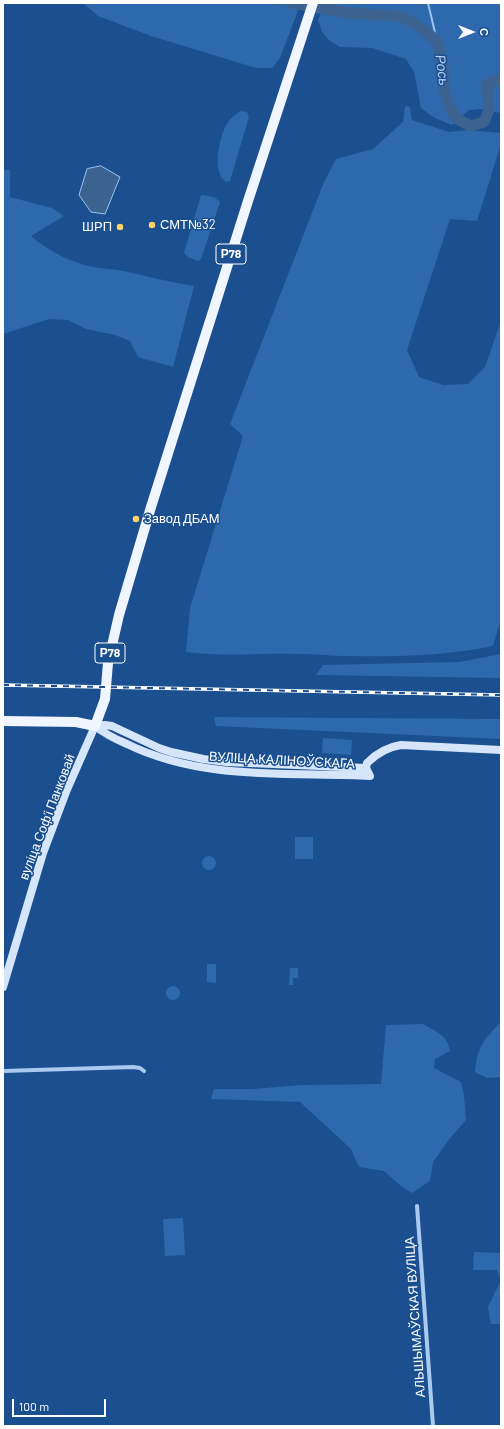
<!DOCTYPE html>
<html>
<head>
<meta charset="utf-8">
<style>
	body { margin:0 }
	#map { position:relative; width:504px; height:1429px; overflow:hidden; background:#1b4f8f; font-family:Barlow,sans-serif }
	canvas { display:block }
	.frame { position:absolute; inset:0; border:4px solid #fff; pointer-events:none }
	.north { position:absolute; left:452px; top:12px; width:40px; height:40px; -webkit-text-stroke:3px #1b4f8f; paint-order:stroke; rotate:90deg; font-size:11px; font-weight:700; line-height:16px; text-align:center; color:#fff }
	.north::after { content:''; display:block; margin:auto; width:14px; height:18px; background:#fff; clip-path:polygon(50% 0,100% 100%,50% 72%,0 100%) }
	.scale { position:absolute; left:12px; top:1399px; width:94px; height:18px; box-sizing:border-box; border:2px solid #fff; border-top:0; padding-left:5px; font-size:12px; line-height:14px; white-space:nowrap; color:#fff; -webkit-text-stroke:3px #1b4f8f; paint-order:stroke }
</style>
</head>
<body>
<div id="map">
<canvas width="504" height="1429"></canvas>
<div class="frame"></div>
<div class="north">С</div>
<div class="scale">100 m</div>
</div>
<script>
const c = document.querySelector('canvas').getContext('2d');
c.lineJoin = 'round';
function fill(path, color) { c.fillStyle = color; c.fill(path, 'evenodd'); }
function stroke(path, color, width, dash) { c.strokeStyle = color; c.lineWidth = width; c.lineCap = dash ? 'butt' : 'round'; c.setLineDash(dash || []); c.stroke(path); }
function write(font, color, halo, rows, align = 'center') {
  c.font = font + ' Barlow,sans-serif'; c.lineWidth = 3; c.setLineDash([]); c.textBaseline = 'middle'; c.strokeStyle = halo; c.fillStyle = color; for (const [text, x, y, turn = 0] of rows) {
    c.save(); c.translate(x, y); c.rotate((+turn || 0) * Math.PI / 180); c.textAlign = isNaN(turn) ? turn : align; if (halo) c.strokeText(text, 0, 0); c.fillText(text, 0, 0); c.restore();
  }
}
fill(new Path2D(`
	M 83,3 L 301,3 L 280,58 L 272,68 L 256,68 L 151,36 L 98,16 Z
	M 326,3 L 501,3 L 501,113 L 480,109 L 469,110 L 452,125 L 435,118 L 421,108 L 414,72 L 406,59 L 372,48 L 340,47 L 329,40 L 322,32 L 318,20 Z
	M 405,106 L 410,107 L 412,120 L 449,132 L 468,130 L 501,133 L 501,144 L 477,221 L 450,219 L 407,350 L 419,377 L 443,385 L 468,384 L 485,367 L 501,321 L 501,618 L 493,646 C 445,656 396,657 347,656 C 331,656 315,654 299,654 C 261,653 223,657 186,652 L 190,608 L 243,436 L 230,424 L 324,182 L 336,159 L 373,149 L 403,122 Z
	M 241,111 L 247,112 L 249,117 L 230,181 L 227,182 C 211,175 219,136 227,124 C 230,118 235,115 241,111 Z
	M 3,170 L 10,170 L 10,197 L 52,208 L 64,216 L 31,236 C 50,252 75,265 100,268 C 106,269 112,269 118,270 C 144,275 168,282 194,286 L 173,367 L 138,357 L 130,341 L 115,335 L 86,329 L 68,320 L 49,319 L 3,334 Z
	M 201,195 C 207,195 216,197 220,202 L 201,259 L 198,261 L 188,257 L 184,253 Z
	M 501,654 L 501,678 L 316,675 L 323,665 L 459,662 Z
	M 214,717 L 501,719 L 501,739 L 216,726 Z
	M 323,738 L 352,740 L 351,755 L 322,753 Z
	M 295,837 L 313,837 L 313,859 L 295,859 Z
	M202 863a7 7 0 1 1 14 0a7 7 0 1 1-14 0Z
	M 207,964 L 216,964 L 216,983 L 207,982 Z
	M 290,968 L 298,968 L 298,978 L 293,978 L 293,985 L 289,985 Z
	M166 993a7 7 0 1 1 14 0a7 7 0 1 1-14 0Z
	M 501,1022 L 501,1077 L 487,1078 L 475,1072 C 477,1047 484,1039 501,1022 Z
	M 423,1024 C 436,1032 448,1035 450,1051 L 435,1059 L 434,1068 L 461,1082 L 464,1095 L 466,1120 L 451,1137 L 433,1162 L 430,1181 L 412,1193 L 401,1186 L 384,1171 L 359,1167 L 351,1149 L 300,1102 L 211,1099 L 214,1089 L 253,1089 L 301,1085 L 381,1084 L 386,1025 Z
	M 183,1218 L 185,1255 L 165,1256 L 163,1219 Z
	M 474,1252 L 501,1253 L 501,1324 L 491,1324 L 488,1307 L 501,1280 L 497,1270 L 473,1270 Z`), '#2e69ad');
const water = new Path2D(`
	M 101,166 L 120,177 L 105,214 L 91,212 L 79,195 L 87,169 Z`);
fill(water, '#3c6290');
stroke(water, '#9cc4f0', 1);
stroke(new Path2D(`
	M 428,3 L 437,41`), '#9cc4f0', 2);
stroke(new Path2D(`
	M 291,3 L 342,12 L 374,15 L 391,15 L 405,18 L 423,29 L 437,41 L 443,64 L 444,91 L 450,108 L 457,119 L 471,126 L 484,122 L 489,110 L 487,84 L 501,78`), '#3c6290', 11);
stroke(new Path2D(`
	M 3,1071 L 133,1067 L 140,1068 L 144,1071
	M 417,1206 L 433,1426`), '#a9c9ee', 4);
stroke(new Path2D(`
	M 95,726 C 105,734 115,739 127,744 C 202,781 289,772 370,776 L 366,768 L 367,763 C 377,753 387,747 401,745 L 501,750
	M 95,726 L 105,725 L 112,726 L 159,748 L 171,752 L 203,759 L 227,762 L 366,768
	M 3,987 L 43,853 L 66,792 L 95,726`), '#d6e6fa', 8);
stroke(new Path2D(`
	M 3,721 L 76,722 L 95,726 L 105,699 L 108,663 L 119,615 L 151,507 L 248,201 L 313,3`), '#f0f6ff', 10);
const rail = new Path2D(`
	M 3,685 L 501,695`);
stroke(rail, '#fff', 3.5);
stroke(rail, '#1b4f8f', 2, [6]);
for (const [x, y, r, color] of [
	[152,225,4,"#ffd166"],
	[120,227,4,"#ffd166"],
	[136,519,4,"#ffd166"]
]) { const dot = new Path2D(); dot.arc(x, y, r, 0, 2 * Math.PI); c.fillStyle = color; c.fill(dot); stroke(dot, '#1b4f8f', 1.5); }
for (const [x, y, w] of [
	[231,254,30],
	[110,653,30]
]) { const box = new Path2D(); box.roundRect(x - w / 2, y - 10, w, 20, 3); c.fillStyle = '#1b4f8f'; c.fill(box); stroke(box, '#fff', 1); }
write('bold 12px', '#fff', null, [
	["Р78",231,254],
	["Р78",110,653]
]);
write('13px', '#fff', '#1b4f8f', [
	["СМТ№32",160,225],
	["ШРП",112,227,"right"],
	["Завод ДБАМ",144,519]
], 'left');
write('13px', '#fff', '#1b4f8f', [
	["ВУЛІЦА КАЛІНОЎСКАГА",282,760,3],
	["вуліца Софʼі Панковай",47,817,-69],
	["АЛЬШЫМАЎСКАЯ ВУЛІЦА",415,1317,-94]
]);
write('italic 14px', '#b5d3f5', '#1b4f8f', [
	["Рось",442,70,82]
]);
</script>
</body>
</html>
